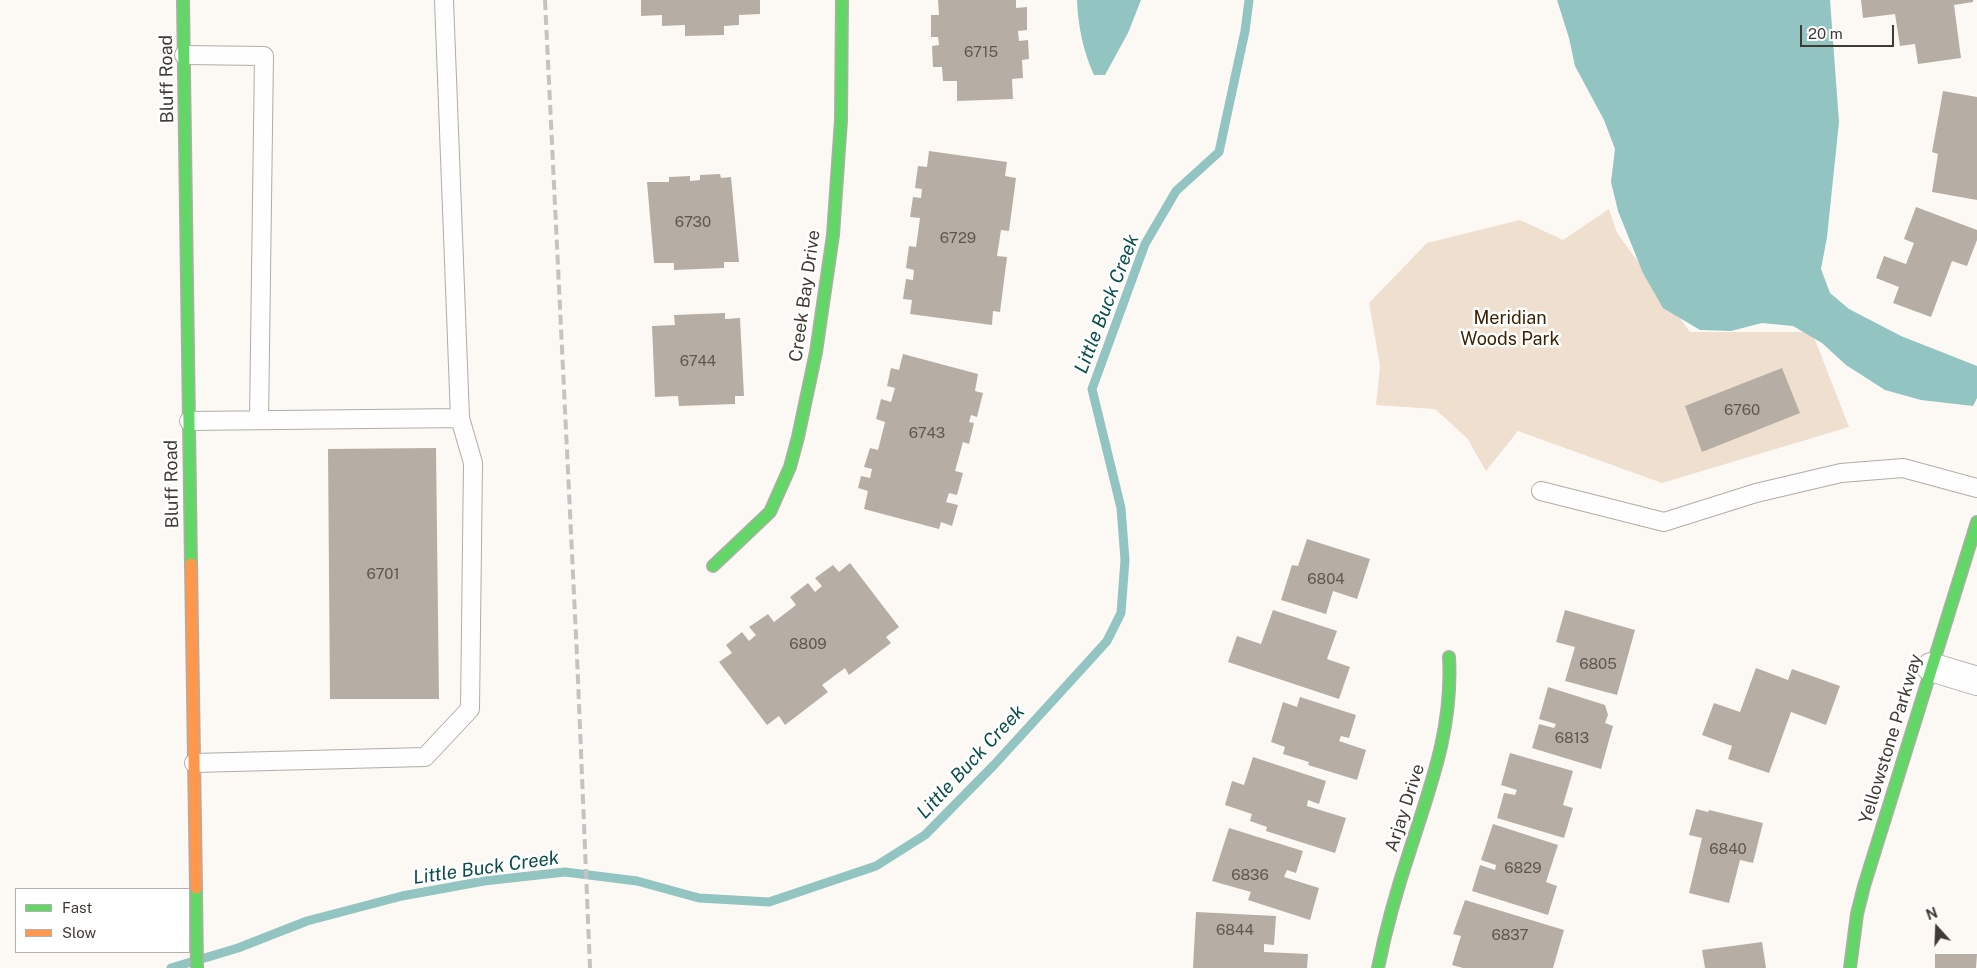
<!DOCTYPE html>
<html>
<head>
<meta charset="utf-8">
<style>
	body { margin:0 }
	#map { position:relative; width:1977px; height:968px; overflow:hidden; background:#fcf9f5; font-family:"Public Sans",sans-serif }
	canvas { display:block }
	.legend { position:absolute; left:15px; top:888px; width:175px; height:65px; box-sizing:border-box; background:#fff; border:1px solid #b3b0ae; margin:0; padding:6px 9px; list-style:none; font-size:15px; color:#403a34 }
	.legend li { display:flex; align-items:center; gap:10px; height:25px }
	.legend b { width:25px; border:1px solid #b3b0ae }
	.north { position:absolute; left:1912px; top:903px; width:50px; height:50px; -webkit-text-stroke:4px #fff; paint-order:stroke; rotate:340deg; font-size:14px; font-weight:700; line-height:20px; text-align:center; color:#403a34 }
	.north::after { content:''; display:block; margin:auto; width:18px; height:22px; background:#403a34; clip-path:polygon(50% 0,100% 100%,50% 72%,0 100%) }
	.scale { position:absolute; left:1800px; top:25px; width:94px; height:22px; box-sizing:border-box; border:2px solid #403a34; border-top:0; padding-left:6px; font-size:15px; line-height:18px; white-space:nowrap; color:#403a34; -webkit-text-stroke:4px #fff; paint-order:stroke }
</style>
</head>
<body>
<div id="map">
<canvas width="1977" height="968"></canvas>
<ul class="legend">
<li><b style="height:6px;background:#63d668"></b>Fast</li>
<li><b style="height:6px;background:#ff974d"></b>Slow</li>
</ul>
<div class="north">N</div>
<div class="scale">20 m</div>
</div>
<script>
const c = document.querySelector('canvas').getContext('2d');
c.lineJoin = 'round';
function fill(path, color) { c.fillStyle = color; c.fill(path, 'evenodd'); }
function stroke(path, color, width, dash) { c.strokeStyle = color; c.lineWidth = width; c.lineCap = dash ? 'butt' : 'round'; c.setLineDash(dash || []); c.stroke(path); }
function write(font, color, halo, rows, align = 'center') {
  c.font = font + ' "Public Sans",sans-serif'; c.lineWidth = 5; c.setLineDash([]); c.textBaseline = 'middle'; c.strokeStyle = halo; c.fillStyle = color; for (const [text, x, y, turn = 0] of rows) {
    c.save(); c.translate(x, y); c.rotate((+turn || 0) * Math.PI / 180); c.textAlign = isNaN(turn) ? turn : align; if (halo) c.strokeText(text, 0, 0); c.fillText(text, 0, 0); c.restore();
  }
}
fill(new Path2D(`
	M 1609,209 L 1617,233 L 1690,332 L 1812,332 L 1849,427 L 1662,483 L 1518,431 L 1486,471 L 1467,438 L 1435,409 L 1376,405 L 1380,366 L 1369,303 L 1427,243 L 1520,220 L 1563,240 Z`), '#eedfce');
fill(new Path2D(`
	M 1077,0 L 1141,0 L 1128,33 L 1105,75 L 1094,75 C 1083,51 1078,26 1077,0 Z
	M 1557,0 L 1830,0 L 1839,122 L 1827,237 L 1821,269 L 1830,293 L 1849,309 L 1901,336 L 1977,366 L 1977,398 L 1973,406 L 1921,400 L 1885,390 L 1846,365 L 1822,343 L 1793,326 L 1762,323 L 1731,331 L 1700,330 L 1663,308 L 1643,273 L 1618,211 L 1611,182 L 1615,149 L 1604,120 L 1575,66 L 1569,38 Z`), '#92c4c1');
stroke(new Path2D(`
	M 171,968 L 238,948 L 307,921 L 402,896 L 484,881 L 565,872 L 637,881 L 699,898 L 769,902 L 876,866 L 925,835 L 994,765 L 1088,662 L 1107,641 L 1121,613 L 1125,560 L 1121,508 L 1092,389 L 1145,244 L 1176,191 L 1219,152 L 1245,31 L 1249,0`), '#92c4c1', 9);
fill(new Path2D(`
	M 641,0 L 760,0 L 760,14 L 739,15 L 739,25 L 724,26 L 724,35 L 685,36 L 685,25 L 662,26 L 662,15 L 641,16 Z
	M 938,0 L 1016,0 L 1016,8 L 1027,7 L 1027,30 L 1018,31 L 1019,41 L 1028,40 L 1029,59 L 1022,60 L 1023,78 L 1012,79 L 1013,99 L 957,101 L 957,81 L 943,81 L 942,67 L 933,67 L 932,46 L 939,45 L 938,37 L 931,37 L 931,15 L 939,15 Z
	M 1861,0 L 1973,0 L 1973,2 L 1954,5 L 1961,58 L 1918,64 L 1915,44 L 1900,46 L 1895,14 L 1863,18 Z
	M 1943,91 L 1977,97 L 1977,200 L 1932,192 L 1938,154 L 1932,152 Z
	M 929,151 L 1007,162 L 1005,176 L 1016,178 L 1009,231 L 1001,230 L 997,256 L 1007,257 L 1000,312 L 993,311 L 992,325 L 910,314 L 912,300 L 903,299 L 906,279 L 913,280 L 914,270 L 906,268 L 909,246 L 916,247 L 920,218 L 910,217 L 913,197 L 921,198 L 922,189 L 915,188 L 918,166 L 927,167 Z
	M 720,174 L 721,178 L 731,177 L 739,262 L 724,262 L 724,268 L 674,270 L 674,263 L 654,263 L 647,182 L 669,182 L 669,177 L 690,176 L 690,181 L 700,180 L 700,175 Z
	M 1916,207 L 1977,230 L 1977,240 L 1967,266 L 1952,261 L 1931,317 L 1893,303 L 1899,287 L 1876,278 L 1884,256 L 1906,264 L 1914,243 L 1904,239 Z
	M 725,313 L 725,319 L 740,318 L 744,396 L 735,396 L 735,404 L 679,406 L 678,396 L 655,397 L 652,326 L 675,325 L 674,315 Z
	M 903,354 L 978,374 L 975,391 L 983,393 L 977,417 L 971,415 L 969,422 L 974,423 L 969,444 L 963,442 L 955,471 L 963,473 L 957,495 L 949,493 L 946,502 L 958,505 L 952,526 L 941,522 L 939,529 L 864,509 L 868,491 L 858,488 L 861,476 L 870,478 L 872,469 L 864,467 L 870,448 L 878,450 L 885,422 L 876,419 L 881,399 L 891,402 L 895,388 L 887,386 L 891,368 L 899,370 Z
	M 1782,368 L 1800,413 L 1702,452 L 1685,406 Z
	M 436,448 L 439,699 L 330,699 L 328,449 Z
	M 1307,539 L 1370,559 L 1357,599 L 1333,591 L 1326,614 L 1281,600 L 1292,565 L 1298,566 Z
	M 850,563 L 899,627 L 886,637 L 891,643 L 849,675 L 845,668 L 822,685 L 828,692 L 785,725 L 779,716 L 767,725 L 719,662 L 732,653 L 726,645 L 742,632 L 749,641 L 756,635 L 749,627 L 768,614 L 774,622 L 796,605 L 790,597 L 808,583 L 815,592 L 822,586 L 815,578 L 833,565 L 839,572 Z
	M 1273,610 L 1337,631 L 1327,659 L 1350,667 L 1339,699 L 1228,662 L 1237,636 L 1261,644 Z
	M 1565,610 L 1635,630 L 1617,695 L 1565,681 L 1575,647 L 1556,642 Z
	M 1756,668 L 1788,680 L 1792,669 L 1840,686 L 1826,725 L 1791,712 L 1769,773 L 1728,759 L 1732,746 L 1702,735 L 1714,703 L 1740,712 Z
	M 1548,687 L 1605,705 L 1608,715 L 1605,723 L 1613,726 L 1601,769 L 1532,748 L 1539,724 L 1554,728 L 1556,724 L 1539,719 Z
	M 1300,697 L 1356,715 L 1349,738 L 1341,736 L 1339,741 L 1366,750 L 1357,780 L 1308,765 L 1309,762 L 1283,754 L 1285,747 L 1271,742 L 1283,702 L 1297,707 Z
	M 1510,753 L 1573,771 L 1563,805 L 1573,808 L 1564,838 L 1497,818 L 1504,793 L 1515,795 L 1517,790 L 1501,785 Z
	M 1253,757 L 1326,781 L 1319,804 L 1308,800 L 1307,806 L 1346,818 L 1335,853 L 1266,831 L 1267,827 L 1250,821 L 1252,814 L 1225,805 L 1232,781 L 1244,785 Z
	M 1696,809 L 1708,812 L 1709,810 L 1763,823 L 1753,863 L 1740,860 L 1729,903 L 1689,893 L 1702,838 L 1689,835 Z
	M 1493,824 L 1558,845 L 1546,882 L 1557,886 L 1548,915 L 1472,891 L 1480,865 L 1495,870 L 1496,865 L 1481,860 Z
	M 1229,828 L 1303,851 L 1296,873 L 1287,870 L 1284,877 L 1319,888 L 1310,920 L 1248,900 L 1251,892 L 1212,881 Z
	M 1465,900 L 1564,930 L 1553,968 L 1463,968 L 1452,965 L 1461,936 L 1453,934 Z
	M 1196,912 L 1276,916 L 1274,945 L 1264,944 L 1264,952 L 1308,954 L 1307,968 L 1193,968 Z
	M 1762,942 L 1766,968 L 1705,968 L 1702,950 Z
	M 1935,954 L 1977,954 L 1976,968 L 1935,968 Z`), '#b6aea4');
const lane = new Path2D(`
	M 184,55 L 264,56 L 259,420
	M 189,421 L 460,418 L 444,0
	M 1541,491 L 1664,522 L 1756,493 L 1841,473 L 1903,468 L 1977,488
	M 194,763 L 425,757 L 470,709 L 473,463 L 460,418`);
const street = new Path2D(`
	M 1931,667 L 1977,681`);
const fast = new Path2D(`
	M 183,0 L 191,564
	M 713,566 L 770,512 L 790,467 L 798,437 L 816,352 L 833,235 L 841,120 L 842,0
	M 196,888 L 197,968
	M 1378,968 C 1386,928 1397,889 1410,850 C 1431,784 1453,728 1449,657
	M 1850,968 L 1857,914 L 1864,886 L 1977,522`);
const slow = new Path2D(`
	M 191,564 L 196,888`);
stroke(lane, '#b0aca7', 20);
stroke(street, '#b0aca7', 30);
stroke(fast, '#b0aca7', 14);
stroke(slow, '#b0aca7', 14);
stroke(lane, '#fffefe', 18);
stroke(street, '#fffefe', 28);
stroke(fast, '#63d668', 11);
stroke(slow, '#ff974d', 11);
stroke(new Path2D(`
	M 545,0 L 577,656 L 590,968`), '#c3c3c1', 4, [10, 5]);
write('15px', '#5e5750', null, [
	["6715",981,52],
	["6730",693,222],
	["6729",958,238],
	["6744",698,361],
	["6760",1742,410],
	["6743",927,433],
	["6701",383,574],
	["6804",1326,579],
	["6809",808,644],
	["6805",1598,664],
	["6813",1572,738],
	["6840",1728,849],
	["6829",1523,868],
	["6836",1250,875],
	["6844",1235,930],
	["6837",1510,935]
]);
write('18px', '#403a34', '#fff', [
	["Bluff Road",167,79,-91],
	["Creek Bay Drive",805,296,-82],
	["Bluff Road",172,484,-91],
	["Yellowstone Parkway",1891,739,-73],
	["Arjay Drive",1405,808,-72]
]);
write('18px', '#3c2200', '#fff', [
	["Meridian",1510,318],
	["Woods Park",1510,339]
]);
write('italic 19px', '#094e4c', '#fff', [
	["Little Buck Creek",1107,304,-69],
	["Little Buck Creek",971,762,-47],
	["Little Buck Creek",486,868,-8]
]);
</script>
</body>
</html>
